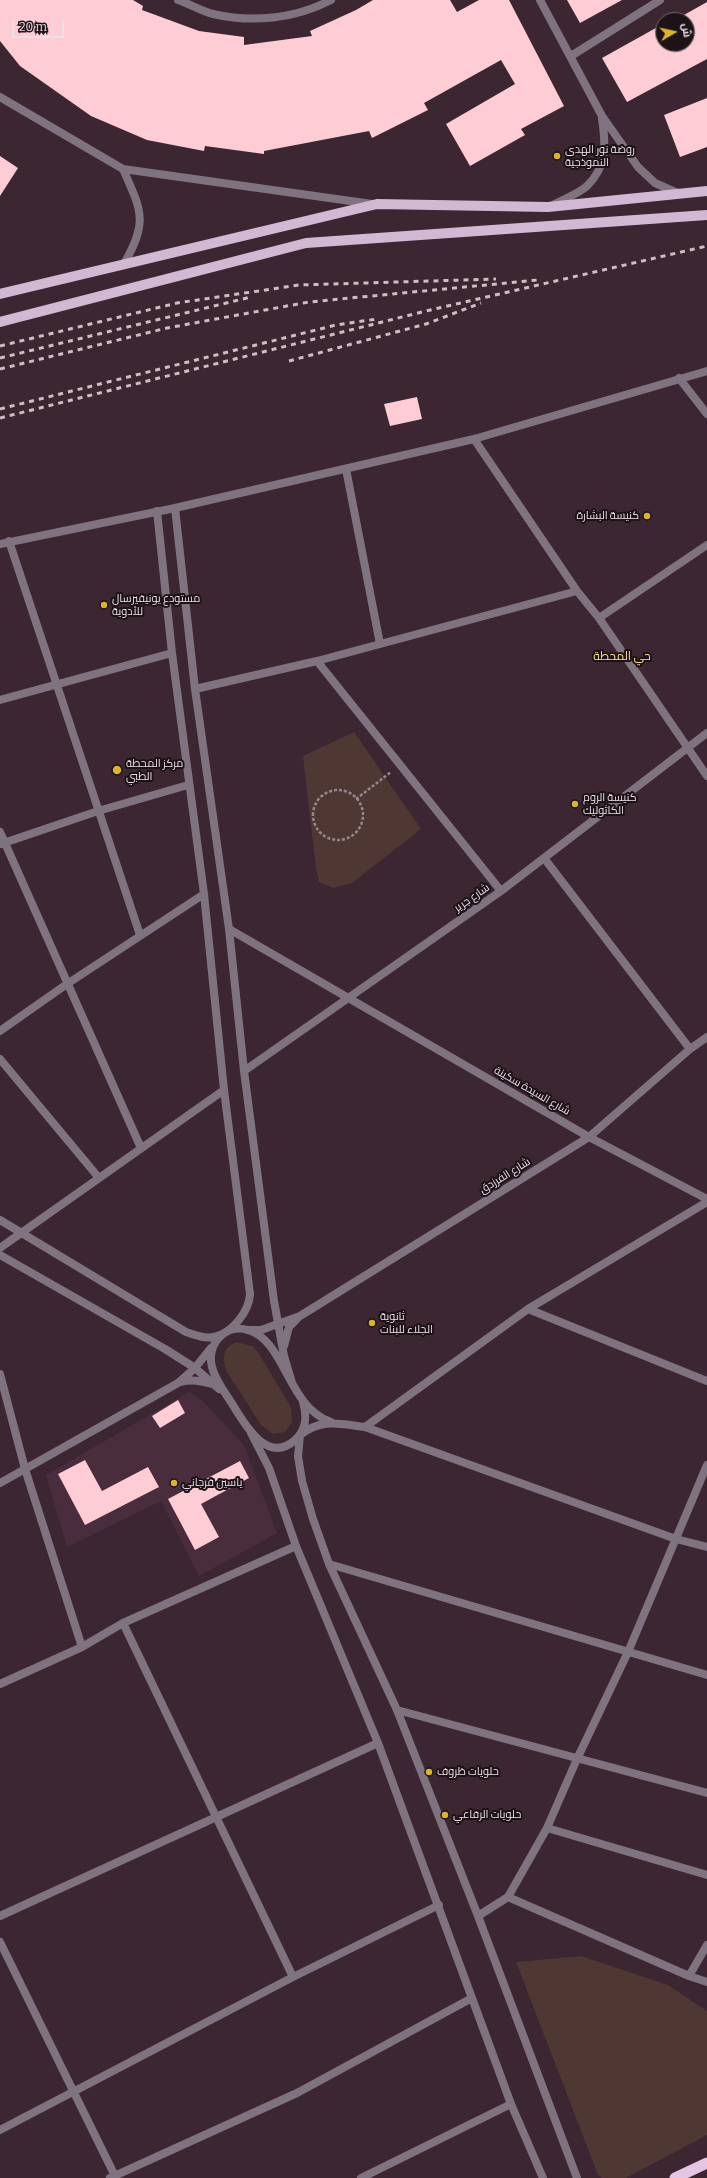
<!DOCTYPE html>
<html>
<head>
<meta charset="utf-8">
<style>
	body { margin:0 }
	#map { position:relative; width:707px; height:2178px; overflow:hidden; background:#3c2631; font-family:Bitter,Cairo,serif }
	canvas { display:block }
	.north { position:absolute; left:655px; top:12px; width:40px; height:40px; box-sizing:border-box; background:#1c1218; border:1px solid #70646a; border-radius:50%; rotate:81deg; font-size:11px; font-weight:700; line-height:16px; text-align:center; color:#eddee5 }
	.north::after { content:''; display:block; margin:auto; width:14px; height:18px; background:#dcb233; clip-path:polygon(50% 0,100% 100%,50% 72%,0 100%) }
	.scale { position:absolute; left:12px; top:20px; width:52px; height:18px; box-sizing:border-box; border:2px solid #eddee5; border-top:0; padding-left:5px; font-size:12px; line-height:14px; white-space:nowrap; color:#eddee5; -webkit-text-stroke:3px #1c1218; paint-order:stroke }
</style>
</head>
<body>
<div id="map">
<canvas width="707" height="2178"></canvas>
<div class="north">ش</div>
<div class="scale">20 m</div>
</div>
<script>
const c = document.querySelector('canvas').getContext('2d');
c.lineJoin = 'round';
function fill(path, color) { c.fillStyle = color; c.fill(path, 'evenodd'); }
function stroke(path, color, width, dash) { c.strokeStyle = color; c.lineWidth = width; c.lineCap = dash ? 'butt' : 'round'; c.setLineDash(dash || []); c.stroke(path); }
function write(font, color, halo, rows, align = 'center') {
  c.font = font + ' Bitter,Cairo,serif'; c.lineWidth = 4; c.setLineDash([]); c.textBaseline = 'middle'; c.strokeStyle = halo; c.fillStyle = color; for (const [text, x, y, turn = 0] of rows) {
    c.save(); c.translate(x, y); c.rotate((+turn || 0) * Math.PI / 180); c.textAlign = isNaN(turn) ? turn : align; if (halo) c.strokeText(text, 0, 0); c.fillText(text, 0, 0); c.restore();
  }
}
fill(new Path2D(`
	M 189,1392 L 203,1401 L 244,1445 L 277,1533 L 199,1576 L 161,1501 L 67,1547 L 46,1475 Z`), '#4a2d3d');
fill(new Path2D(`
	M 354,732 L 421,829 L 352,883 L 333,888 L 319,882 L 316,869 L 303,756 Z
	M 237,1342 L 252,1346 L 258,1352 L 291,1407 L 292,1422 L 285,1432 L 273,1434 L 261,1425 L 227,1372 C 222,1359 222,1347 237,1342 Z
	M 581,1956 L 668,1985 L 707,2011 L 707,2135 L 626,2178 L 602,2178 L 598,2175 L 516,1962 Z`), '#4f3733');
fill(new Path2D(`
	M 0,0 L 133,0 L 143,6 L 142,10 L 199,31 L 244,37 L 244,45 L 312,36 L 310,31 L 356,10 L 373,0 L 450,0 L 457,12 L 479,0 L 509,0 L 564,106 L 521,129 L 525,135 L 470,166 L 446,124 L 515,84 L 501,60 L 424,103 L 428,110 L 372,138 L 369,131 L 264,151 L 264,154 L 205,146 L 204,151 L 147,140 L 91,116 L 20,66 L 0,41 Z
	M 567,0 L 622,0 L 580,23 Z
	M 707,2 L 707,59 L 627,102 L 602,58 L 663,24 L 663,44 L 687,44 L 687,20 L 675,20 Z
	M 707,98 L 707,147 L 680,157 L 664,115 Z
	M 0,156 L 18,168 L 0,196 Z
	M 417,397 L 422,419 L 390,426 L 384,404 Z
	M 178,1400 L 185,1413 L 160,1428 L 152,1416 Z
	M 85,1460 L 102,1491 L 148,1467 L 159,1487 L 85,1525 L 58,1474 Z
	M 240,1461 L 249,1478 L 201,1504 L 219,1537 L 195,1550 L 168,1499 Z`), '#fdccd4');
stroke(new Path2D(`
	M313 815a25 25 0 1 1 50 0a25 25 0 1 1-50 0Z
	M 356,799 L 391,772`), '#98868f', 2.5, [3, 2]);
stroke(new Path2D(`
	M 178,0 C 190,4 201,11 213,14 C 252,23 295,19 331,0
	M 540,0 L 602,116 L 638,167 L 655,183 L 680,194
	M 571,56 L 660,0
	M 0,97 L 123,169 L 372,204
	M 123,169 C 142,212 148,221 124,264
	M 551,206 C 562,200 578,194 587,186 C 607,167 606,144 602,119
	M 679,378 L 707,414
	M 474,439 L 577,591 L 599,618 L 707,776
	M 346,469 L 380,644
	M 175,508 L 195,689 L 229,929 L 244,1071 L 274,1301 L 284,1356 L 292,1383
	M 9,541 L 140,935
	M 0,544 L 175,508 L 474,439 L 707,371
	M 599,618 L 707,545
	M 317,661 L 501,891
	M 195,689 L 317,661 L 577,591
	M 0,700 L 172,653
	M 0,832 L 141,1148
	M 1,844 L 98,811 L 188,785
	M 544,858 L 690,1049
	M 229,929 L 589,1137 L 707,1199
	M 0,1031 L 67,984 L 204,894
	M 0,1059 L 99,1178
	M 244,1071 L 501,891 L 707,733
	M 0,1220 L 186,1332 C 195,1335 204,1339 214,1337 C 232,1333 249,1312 250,1294 L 224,1090 L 204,894 L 172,653 L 157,511
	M 0,1248 L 224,1090
	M 0,1255 L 165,1349 L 195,1368 L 219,1389
	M 528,1309 L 707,1381
	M 247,1330 L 261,1330 L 300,1316 L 589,1137 L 690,1049 L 707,1037
	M 284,1346 L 289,1327 L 297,1319
	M 0,1374 L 25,1469 L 82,1647 L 123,1623 L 293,1977 L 439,1905
	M 180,1382 C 192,1379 201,1381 212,1384
	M 303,1402 C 307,1416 307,1429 295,1440 C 266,1466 243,1421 231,1402 C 224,1391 215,1380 212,1367 C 206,1345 225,1323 248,1330 C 286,1341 287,1407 331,1422
	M 365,1427 L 528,1309 L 707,1202
	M 251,1433 L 269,1468 L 296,1546 L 378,1743 L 511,2104 L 543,2178
	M 0,1483 L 178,1383 L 195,1368 L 211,1348
	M 329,1564 L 707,1675
	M 123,1623 L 296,1546
	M 0,1684 L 82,1647
	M 397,1710 L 707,1793
	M 547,1828 L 707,1875
	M 508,1897 L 689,1976 L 707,1982
	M 0,1916 L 378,1743
	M 478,1916 L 508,1897 L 547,1828 L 577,1759 L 628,1652 L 707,1465
	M 0,1942 L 116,2178
	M 689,1976 L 707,1945
	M 0,2130 L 293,1977
	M 110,2178 L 297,2093 L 472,1998
	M 361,2178 L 511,2104
	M 577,2178 L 478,1916 L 397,1710 L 329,1564 L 313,1519 L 302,1481 L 298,1456 L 300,1435 C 322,1418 339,1424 365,1427 L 676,1539 L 707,1547`), '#807380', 8);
stroke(new Path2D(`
	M 0,294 L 377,204 L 548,207 L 707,191
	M 0,322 L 306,243 L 707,215`), '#d3b8d4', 10);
stroke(new Path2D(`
	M 675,2178 L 707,2163`), '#e4c6e4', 11);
stroke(new Path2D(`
	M 0,346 L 177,303 L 299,285 L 496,279
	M 0,358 L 251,297
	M 289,361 L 426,324 L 481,303
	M 0,369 L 167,328 L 309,302 L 538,280
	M 0,409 L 336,325 L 377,319
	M 0,418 L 426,311 L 707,246`), '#cdbdc4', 3, [5, 5]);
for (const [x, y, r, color] of [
	[557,156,4,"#dcb233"],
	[647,516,4,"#dcb233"],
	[104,605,4,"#dcb233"],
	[117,770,5,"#dcb233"],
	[575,804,4,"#dcb233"],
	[372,1323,4,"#dcb233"],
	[174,1483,4,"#dcb233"],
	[429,1772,4,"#dcb233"],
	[445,1815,4,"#dcb233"]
]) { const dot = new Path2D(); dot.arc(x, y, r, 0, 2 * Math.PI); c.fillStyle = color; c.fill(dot); stroke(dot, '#1c1218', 1.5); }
write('11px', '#eddee5', '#1c1218', [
	["روضة نور الهدى",565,150],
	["النموذجية",565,163],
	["كنيسة البشارة",639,516,"right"],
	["مستودع يونيفيرسال",112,599],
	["للأدوية",112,612],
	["مركز المحطة",126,764],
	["الطبي",126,777],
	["كنيسة الروم",583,798],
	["الكاثوليك",583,811],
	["ثانوية",380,1317],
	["الجلاء للبنات",380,1330],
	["ياسين فرجاني",182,1483],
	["حلويات ظروف",437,1772],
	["حلويات الرفاعي",453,1815]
], 'left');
write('11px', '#eddee5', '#1c1218', [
	["شارع جرير",472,898,-35],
	["شارع السيدة سكينة",532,1091,30],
	["شارع الفرزدق",505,1176,-32]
]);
write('12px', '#fde094', '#1c1218', [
	["حي المحطة",622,657]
]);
</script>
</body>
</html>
